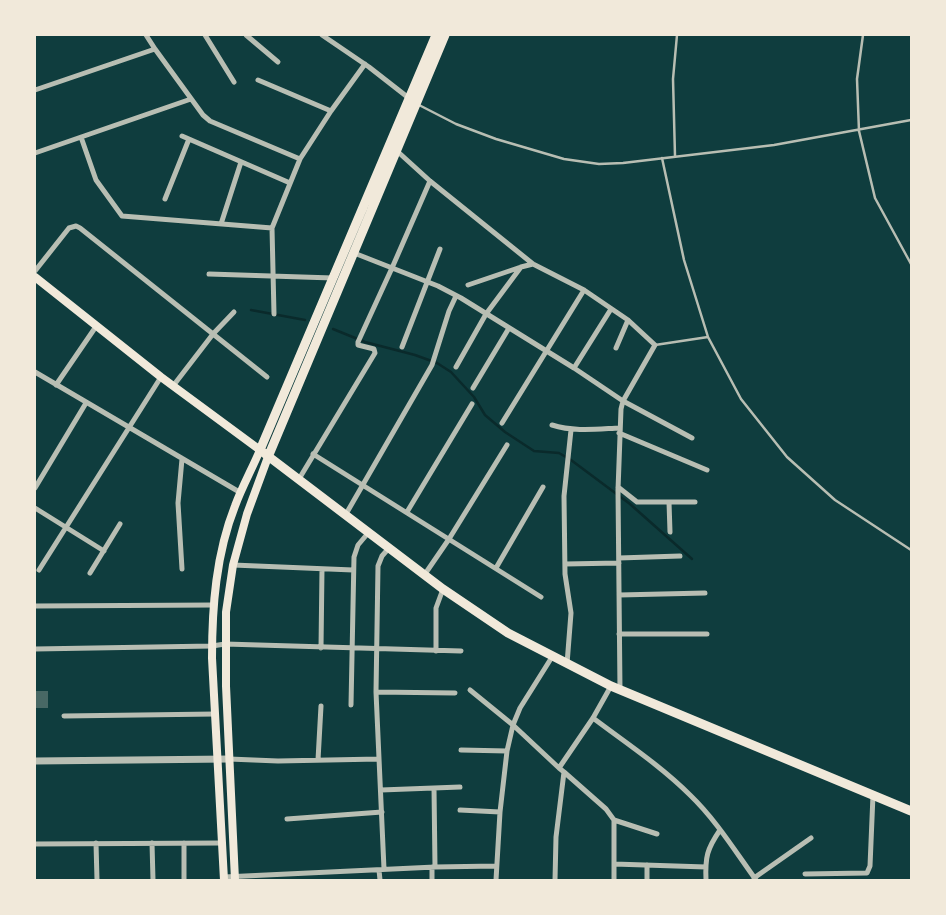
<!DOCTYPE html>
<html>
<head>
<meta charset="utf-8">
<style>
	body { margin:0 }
	#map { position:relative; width:946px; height:915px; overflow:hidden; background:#0f3d3e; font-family:Montserrat,sans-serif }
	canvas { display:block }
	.frame { position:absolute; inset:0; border:36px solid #f1e9da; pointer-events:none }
</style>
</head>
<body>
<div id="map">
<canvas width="946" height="915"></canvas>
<div class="frame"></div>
</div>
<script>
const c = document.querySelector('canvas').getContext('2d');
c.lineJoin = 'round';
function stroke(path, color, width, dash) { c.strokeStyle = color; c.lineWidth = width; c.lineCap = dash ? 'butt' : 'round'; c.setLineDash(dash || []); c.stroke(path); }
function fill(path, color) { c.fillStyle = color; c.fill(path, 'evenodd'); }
stroke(new Path2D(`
	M 251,310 L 305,320
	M 333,329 L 365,342 L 415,355 L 437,363 L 451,372 L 474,397 L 485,415 L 505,432 L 534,451 L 559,453 L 571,460 L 630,504 L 692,559`), '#0a2a2b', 2.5);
fill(new Path2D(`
	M 35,691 L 48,691 L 48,708 L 35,708 Z`), '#486865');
stroke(new Path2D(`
	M 863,35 L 857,79 L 859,131 L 875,198 L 911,264
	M 419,105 L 456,124 L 496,139 L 564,159 L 599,164 L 623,163 L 774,145 L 911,120
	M 675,156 L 673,79 L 677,35
	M 662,158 L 684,260 L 708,337 L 741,399 L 787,457 L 835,500 L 911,550
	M 655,345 L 708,337`), '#b8beb3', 2.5);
stroke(new Path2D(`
	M 146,35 L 155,49
	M 205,35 L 234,82
	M 246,35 L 278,62
	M 322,35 L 369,67 L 410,99
	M 258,80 L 331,111
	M 35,90 L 155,49 L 203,115 L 210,121 L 300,159
	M 182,136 L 290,183
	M 81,137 L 96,180 L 122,216 L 272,228
	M 397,151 L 430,181 L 533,264 L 584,290 L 628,320 L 655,345 L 623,401 L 621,409 L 618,490 L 620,690
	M 35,153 L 191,99
	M 165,199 L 189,139
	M 221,224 L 241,162
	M 354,253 L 438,286 L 461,298 L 574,368 L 623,401 L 692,438
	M 35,271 L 69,228 L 76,226 L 80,228 L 267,377
	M 209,274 L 333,278
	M 468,285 L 521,267
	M 274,314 L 272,228 L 300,159 L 331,111 L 365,64
	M 402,347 L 440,249
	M 616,348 L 628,320
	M 456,367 L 486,314 L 521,267 L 533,264
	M 574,368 L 611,309
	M 35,372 L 241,493
	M 56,385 L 97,325
	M 173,386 L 213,334 L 234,312
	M 473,388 L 509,328
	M 502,423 L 584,290
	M 552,425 C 574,432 597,429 620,428
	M 619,433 L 707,470
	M 313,454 L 541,597
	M 299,479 L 375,353 L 374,349 L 358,345 L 358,342 L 392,268 L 430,181
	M 618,487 L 637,502 L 695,502
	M 35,488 L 86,403
	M 669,502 L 670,532
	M 35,508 L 104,551
	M 407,512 L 472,404
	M 346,514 L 432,365 L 449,311 L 456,296
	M 619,558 L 680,556
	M 565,564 L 619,563
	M 233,565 L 353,570
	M 496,568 L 543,487
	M 182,569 L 178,503 L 182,459
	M 39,570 L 161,377
	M 90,573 L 120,524
	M 425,574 L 449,539 L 507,445
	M 619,595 L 705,593
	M 35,606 L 214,605
	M 619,634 L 707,634
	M 321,648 L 322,569
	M 35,649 L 212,646 L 225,644 L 461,651
	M 436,651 L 436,608 L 443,589
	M 567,664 L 571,613 L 565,574 L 564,496 L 571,430
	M 470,690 L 513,725 L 559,768
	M 376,692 L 455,693
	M 351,705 L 354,557 L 358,545 L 369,532
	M 64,716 L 215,714
	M 593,718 C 626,743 661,766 690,795 C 716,820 735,851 756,880
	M 461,750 L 507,751
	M 229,759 L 278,761 L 379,759
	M 318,760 L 321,706
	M 564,772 L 606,809 L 614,820 L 657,834
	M 434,788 L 435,867
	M 381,790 L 460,787
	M 460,810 L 500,812
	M 287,819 L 382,812
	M 614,820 L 614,880
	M 96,843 L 97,880
	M 152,843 L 153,880
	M 35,844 L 222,843
	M 614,864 L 706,867
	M 647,865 L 647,880
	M 384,869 L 376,692 L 378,566 L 382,556 L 389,548
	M 379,870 L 380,880
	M 805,874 L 867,873 L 870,866 L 873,795
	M 224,877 L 435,867 L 496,866
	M 184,880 L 184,843
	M 432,880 L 432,867
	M 496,880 L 500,812 L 507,751 L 513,725 L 520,708 L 552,657
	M 555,880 L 556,837 L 564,772 L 559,768 L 593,718 L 611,686
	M 706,880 C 705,857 707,849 720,830
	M 754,880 L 754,878 L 811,838`), '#b8beb3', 5);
stroke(new Path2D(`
	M 35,761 L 229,759`), '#b8beb3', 7);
stroke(new Path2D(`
	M 35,277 L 161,377 L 260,450 C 252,469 242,487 235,506 C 216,554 212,607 212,658 L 224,880
	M 235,880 L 226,686 L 226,612 L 233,565 L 247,514 L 268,457`), '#f1e9da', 8);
stroke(new Path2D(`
	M 436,35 L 260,450 L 443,589 L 508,633 L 611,686 L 911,811
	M 268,457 L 445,35`), '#f1e9da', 9);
</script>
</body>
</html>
